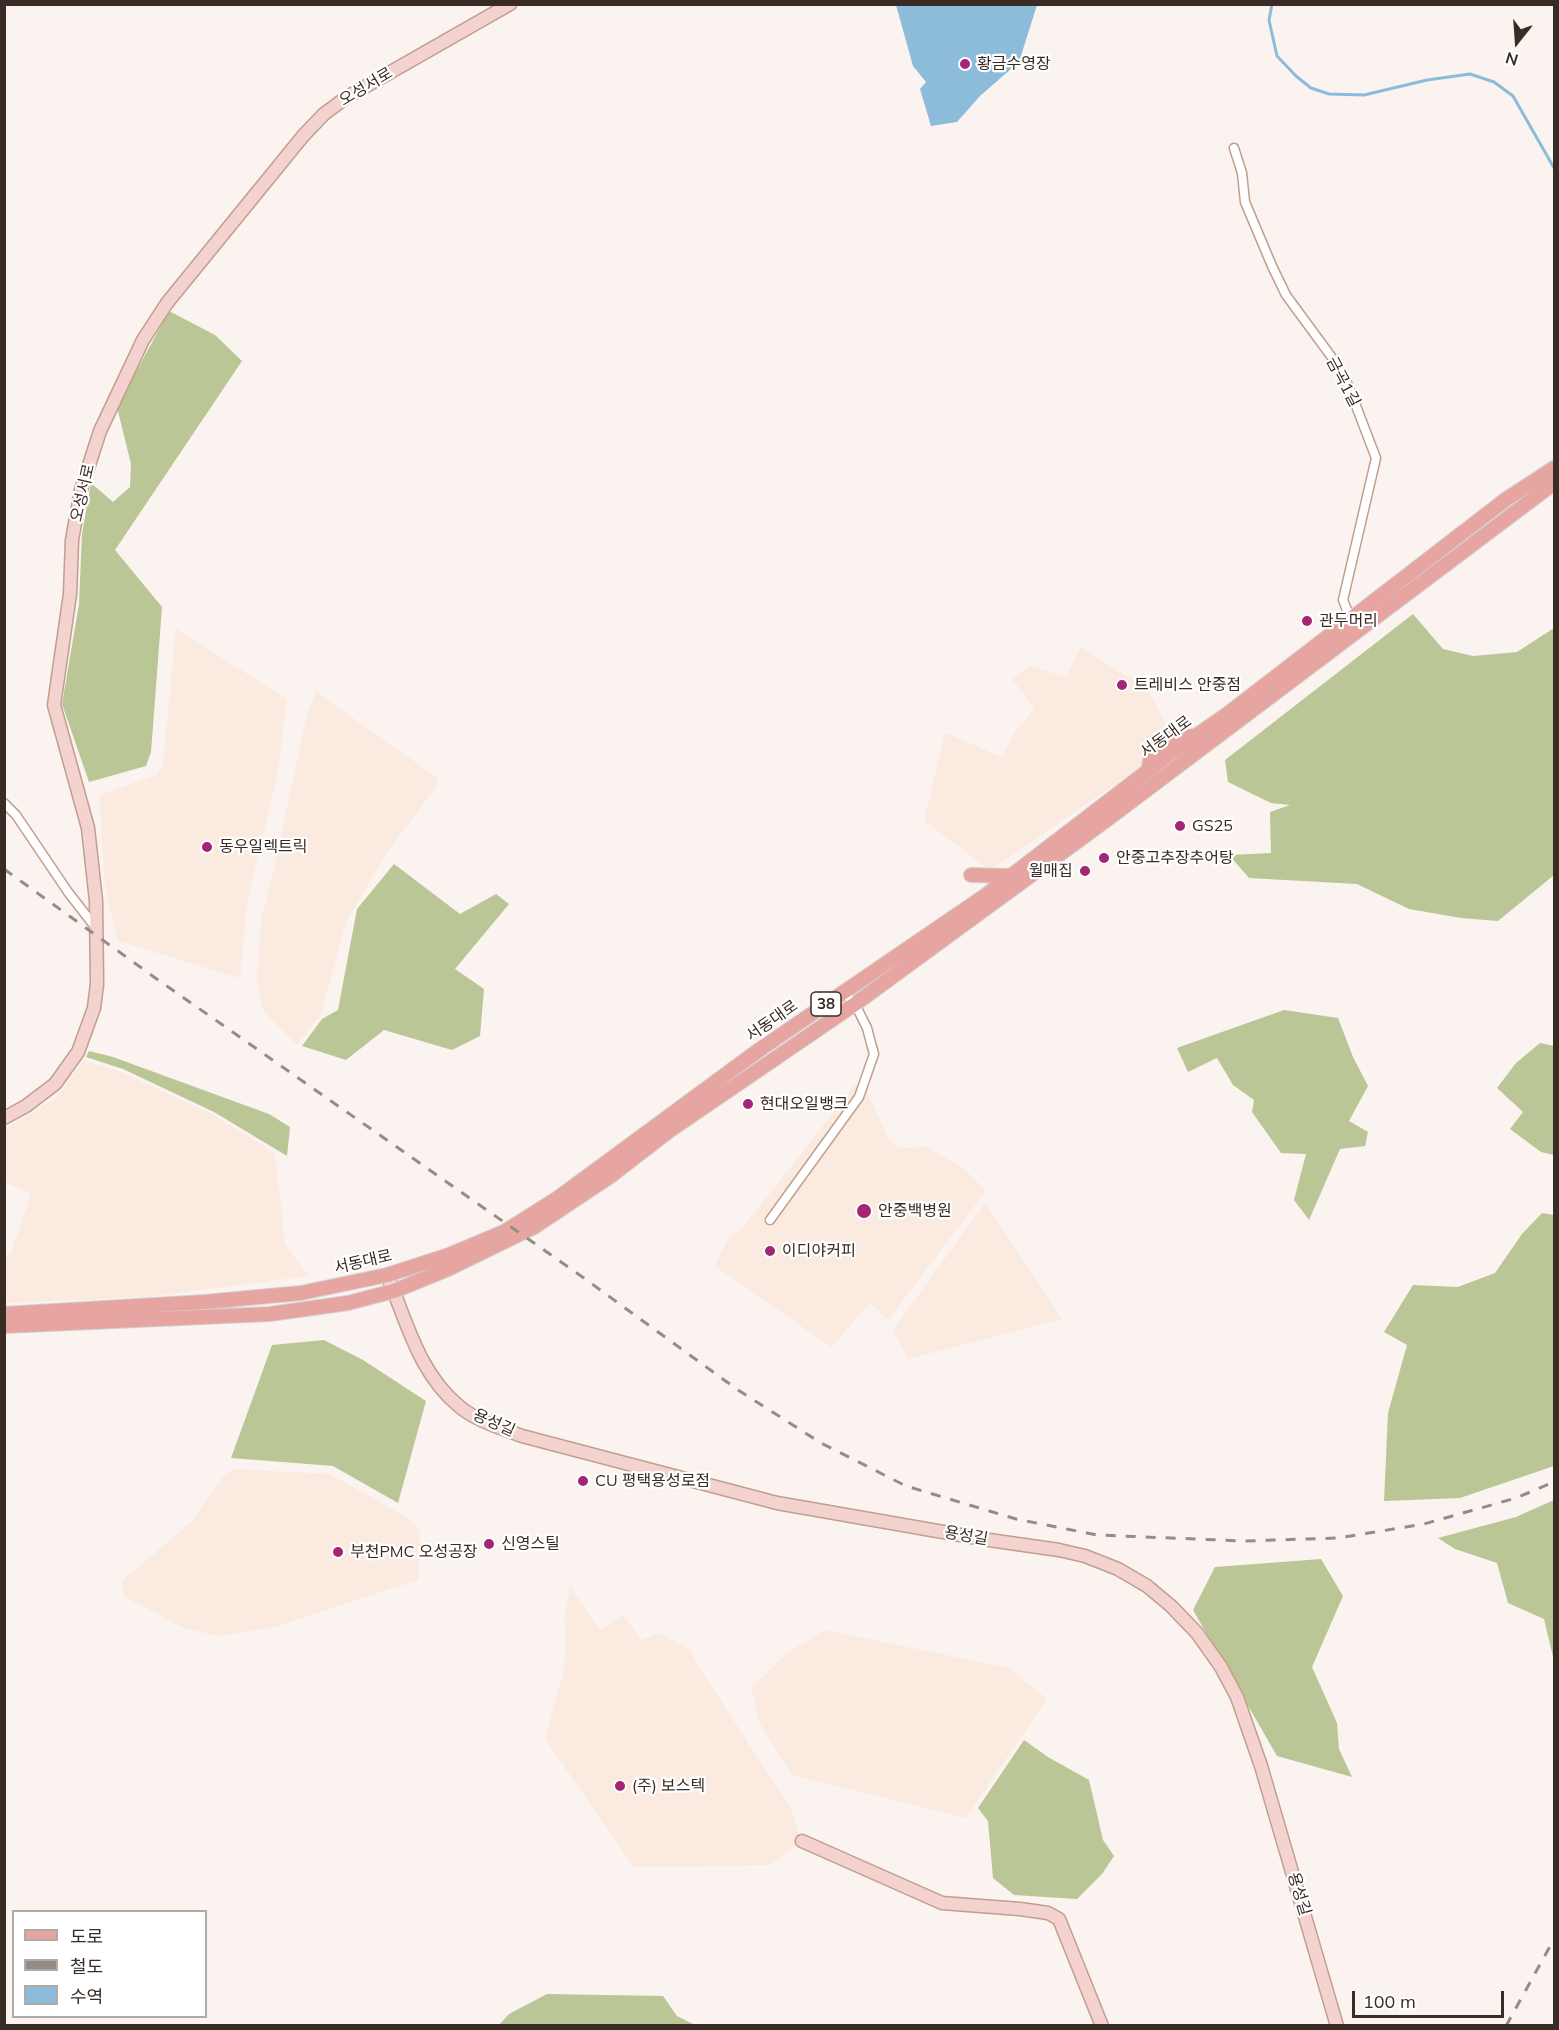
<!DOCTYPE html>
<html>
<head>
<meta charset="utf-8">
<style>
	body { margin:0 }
	#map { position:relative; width:1559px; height:2030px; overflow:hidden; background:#faf3ef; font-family:Mulish,"Noto Sans KR",sans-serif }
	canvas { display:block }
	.frame { position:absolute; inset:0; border:6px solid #392c25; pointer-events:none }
	.legend { position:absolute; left:12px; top:1910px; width:195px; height:108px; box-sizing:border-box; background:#fff; border:2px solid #b0aba8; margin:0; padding:8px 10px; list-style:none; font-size:18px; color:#392c25 }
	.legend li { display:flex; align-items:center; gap:12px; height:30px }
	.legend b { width:30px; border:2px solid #b0aba8 }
	.north { position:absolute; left:1487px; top:12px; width:60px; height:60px; -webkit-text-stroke:4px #fff; paint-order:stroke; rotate:197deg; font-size:16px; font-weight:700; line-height:24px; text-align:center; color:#392c25 }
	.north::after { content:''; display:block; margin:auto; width:21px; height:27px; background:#392c25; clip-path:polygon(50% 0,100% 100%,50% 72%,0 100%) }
	.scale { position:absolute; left:1352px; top:1991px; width:152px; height:27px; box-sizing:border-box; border:3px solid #392c25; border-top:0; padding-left:8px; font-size:18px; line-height:21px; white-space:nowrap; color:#392c25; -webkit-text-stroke:4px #fff; paint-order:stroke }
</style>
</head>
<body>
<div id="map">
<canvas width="1559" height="2030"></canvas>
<div class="frame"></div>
<ul class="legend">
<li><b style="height:8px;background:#e6a5a1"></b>도로</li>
<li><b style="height:8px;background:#968c86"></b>철도</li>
<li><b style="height:16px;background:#8dbcdb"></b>수역</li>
</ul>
<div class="north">N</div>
<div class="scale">100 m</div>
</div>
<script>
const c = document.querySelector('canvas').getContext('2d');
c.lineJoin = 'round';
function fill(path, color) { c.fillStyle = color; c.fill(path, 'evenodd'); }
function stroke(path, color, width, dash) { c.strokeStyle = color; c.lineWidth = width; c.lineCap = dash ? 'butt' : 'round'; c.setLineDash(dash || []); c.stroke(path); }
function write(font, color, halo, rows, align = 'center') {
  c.font = font + ' Mulish,"Noto Sans KR",sans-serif'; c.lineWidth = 4.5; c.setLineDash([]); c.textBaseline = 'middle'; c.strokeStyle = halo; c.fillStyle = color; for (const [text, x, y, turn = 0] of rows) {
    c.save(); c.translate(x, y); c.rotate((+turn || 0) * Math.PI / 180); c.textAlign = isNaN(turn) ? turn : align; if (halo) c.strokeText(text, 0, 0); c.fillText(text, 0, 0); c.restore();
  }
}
fill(new Path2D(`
	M 176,629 L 287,699 L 277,775 L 247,903 L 240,978 L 118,941 L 105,888 L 99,795 L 156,775 L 163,764 Z
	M 1081,646 L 1112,668 L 1147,687 L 1167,726 L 1158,755 L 990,870 L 924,821 L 945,733 L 1002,757 L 1016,730 L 1035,709 L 1012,679 L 1031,666 L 1066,677 Z
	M 316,692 L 439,779 L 436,787 L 385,855 L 346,922 L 321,1014 L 297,1045 L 264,1012 L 257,983 L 261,919 L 272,877 L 307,715 Z
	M 83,1060 L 121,1072 L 210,1113 L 275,1153 L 285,1244 L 308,1276 L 147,1297 L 5,1303 L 5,1257 L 11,1253 L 31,1194 L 5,1182 L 5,1128 L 56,1098 Z
	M 868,1084 L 868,1094 L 889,1140 L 897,1147 L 904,1148 L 927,1147 L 963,1168 L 986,1191 L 888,1320 L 870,1303 L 831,1347 L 715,1266 L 730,1235 L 741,1230 L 854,1086 Z
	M 985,1203 L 1062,1319 L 908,1359 L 893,1330 Z
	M 233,1469 L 329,1474 L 409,1518 L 420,1530 L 418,1580 L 274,1627 L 219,1636 L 184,1628 L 123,1596 L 122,1581 L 192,1521 L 223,1477 Z
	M 570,1587 L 600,1630 L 623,1615 L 641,1640 L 659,1633 L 692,1651 L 697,1664 L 790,1807 L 799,1834 L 797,1844 L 770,1865 L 634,1867 L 545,1739 L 563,1674 L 566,1645 L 564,1618 Z
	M 825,1630 L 1009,1668 L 1047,1699 L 966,1818 L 792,1775 L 760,1724 L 751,1688 L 786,1654 Z`), '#fbeae0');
fill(new Path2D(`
	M 169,311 L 215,335 L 242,361 L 115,550 L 162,607 L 151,752 L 146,766 L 89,782 L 62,704 L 79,604 L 82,534 L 91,483 L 113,502 L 130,487 L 131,464 L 117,407 Z
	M 1413,614 L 1443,649 L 1473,656 L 1517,652 L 1554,628 L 1554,875 L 1498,921 L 1461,918 L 1409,909 L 1357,884 L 1249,878 L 1229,855 L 1271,853 L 1270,812 L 1290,805 L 1271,803 L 1228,782 L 1225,760 Z
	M 394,864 L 460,914 L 496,894 L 509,904 L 455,969 L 484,989 L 480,1036 L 452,1050 L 384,1030 L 346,1060 L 302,1046 L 322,1019 L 338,1010 L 357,909 Z
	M 1284,1010 L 1338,1018 L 1353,1057 L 1368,1086 L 1349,1121 L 1368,1132 L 1365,1146 L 1340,1149 L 1309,1220 L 1294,1200 L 1306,1154 L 1281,1153 L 1252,1112 L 1254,1100 L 1233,1085 L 1217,1058 L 1188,1072 L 1177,1048 Z
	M 1540,1043 L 1554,1046 L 1554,1155 L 1541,1152 L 1510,1129 L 1523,1112 L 1497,1088 L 1516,1063 Z
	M 89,1051 L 113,1057 L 269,1114 L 290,1127 L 287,1156 L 214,1112 L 123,1069 L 86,1057 Z
	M 1542,1213 L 1554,1215 L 1554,1466 L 1460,1498 L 1384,1501 L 1388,1413 L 1407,1345 L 1384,1332 L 1413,1285 L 1458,1287 L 1495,1273 L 1522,1234 Z
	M 324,1340 L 363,1360 L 426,1401 L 398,1503 L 333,1466 L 231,1458 L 272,1345 Z
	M 1554,1500 L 1554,1661 L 1544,1619 L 1508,1603 L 1497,1563 L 1455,1549 L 1438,1538 L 1516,1517 Z
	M 1321,1559 L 1343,1596 L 1312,1667 L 1337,1723 L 1339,1749 L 1352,1777 L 1277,1756 L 1193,1610 L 1215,1567 Z
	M 1024,1740 L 1048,1757 L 1089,1780 L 1103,1840 L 1114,1856 L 1102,1874 L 1077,1899 L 1014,1895 L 993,1878 L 988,1821 L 978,1808 Z
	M 547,1994 L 663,1996 L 677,2016 L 695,2025 L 499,2025 L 509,2014 Z`), '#bbc696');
fill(new Path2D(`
	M 896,5 L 896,4 L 1037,5 L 1019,62 L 980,96 L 957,122 L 931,126 L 920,89 L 926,82 L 913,66 Z`), '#8dbcdb');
stroke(new Path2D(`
	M 1272,4 L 1269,20 L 1277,56 L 1296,76 L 1311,88 L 1329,94 L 1364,95 L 1427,80 L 1470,74 L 1494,82 L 1513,96 L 1554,168`), '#8dbcdb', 3);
const street = new Path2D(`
	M 1234,148 L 1242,173 L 1245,202 L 1272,266 L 1286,295 L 1333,359 L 1348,385 L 1376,458 L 1343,600 L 1347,610 L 1356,620
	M 4,803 L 16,815 L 68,892 L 96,928
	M 770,1220 L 859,1097 L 874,1054 L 867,1028 L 855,1004 L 843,992`);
const secondary = new Path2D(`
	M 4,1118 L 26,1106 L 55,1084 L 78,1052 L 94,1008 L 97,984 L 96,901 L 88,828 L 54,705 L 70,594 L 72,540 L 81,490 L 100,431 L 143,340 L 167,303 L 303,136 L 324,114 L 347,97 L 510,4
	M 387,1275 C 407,1321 418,1373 460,1407 C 477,1421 501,1428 522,1436 L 777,1503 L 989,1540 L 1059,1550 L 1085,1556 L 1118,1569 L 1147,1586 L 1171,1606 L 1197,1633 L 1221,1667 L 1237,1697 L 1261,1766 L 1337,2026
	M 802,1841 L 942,1903 L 1020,1909 L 1048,1913 L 1059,1919 L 1102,2026`);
const primary = new Path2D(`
	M 1149,769 L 1151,751 L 1170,737 L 1195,736
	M 971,875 L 1010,876
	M 4,1314 L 205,1302 L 301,1293 L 387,1275 L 449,1255 L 504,1232 L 558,1198 L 759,1050 L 986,895 L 1171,753 L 1226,715 L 1505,500 L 1554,468
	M 4,1326 L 270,1314 L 348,1303 L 394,1291 L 448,1269 L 534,1227 L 612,1175 L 669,1131 L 855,1004 L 1105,821 L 1554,483`);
stroke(street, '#c19f8d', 11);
stroke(secondary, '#c19f8d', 15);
stroke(primary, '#d3d1cf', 16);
stroke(street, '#fff', 8);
stroke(secondary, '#f3d2d0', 12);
stroke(primary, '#e6a5a1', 14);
stroke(new Path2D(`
	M 4,869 L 154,977 L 581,1276 L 738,1390 L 821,1443 L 906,1486 L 1016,1519 L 1097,1535 L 1244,1541 L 1338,1538 L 1424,1524 L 1516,1498 L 1554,1482
	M 1506,2026 L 1554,1939`), '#968c86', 3, [10, 10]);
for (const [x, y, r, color] of [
	[965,64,6,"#a52575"],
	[1307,621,6,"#a52575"],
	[1122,685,6,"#a52575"],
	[1180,826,6,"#a52575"],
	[207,847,6,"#a52575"],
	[1104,858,6,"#a52575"],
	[1085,871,6,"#a52575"],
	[748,1104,6,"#a52575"],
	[864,1211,8,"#a52575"],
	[770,1251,6,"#a52575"],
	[583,1481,6,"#a52575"],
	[489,1544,6,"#a52575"],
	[338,1552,6,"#a52575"],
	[620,1786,6,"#a52575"]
]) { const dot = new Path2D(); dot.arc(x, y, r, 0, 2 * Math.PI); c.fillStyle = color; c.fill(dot); stroke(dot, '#fff', 2); }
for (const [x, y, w] of [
	[826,1004,30]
]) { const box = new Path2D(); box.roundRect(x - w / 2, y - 12, w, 24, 4.5); c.fillStyle = '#fff'; c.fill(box); stroke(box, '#392c25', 1.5); }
write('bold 15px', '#392c25', null, [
	["38",826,1004]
]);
write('16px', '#392c25', '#fff', [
	["황금수영장",977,64],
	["관두머리",1319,621],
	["트레비스 안중점",1134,685],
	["GS25",1192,826],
	["동우일렉트릭",219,847],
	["안중고추장추어탕",1116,858],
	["월매집",1073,871,"right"],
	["현대오일뱅크",760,1104],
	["안중백병원",878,1211],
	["이디야커피",782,1251],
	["CU 평택용성로점",595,1481],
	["신영스틸",501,1544],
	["부천PMC 오성공장",350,1552],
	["(주) 보스텍",632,1786]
], 'left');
write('16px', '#392c25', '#fff', [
	["오성서로",366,87,-31],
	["금곡1길",1343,382,62],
	["오성서로",83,493,-77],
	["서동대로",1166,737,-36],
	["서동대로",772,1021,-35],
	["서동대로",363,1262,-13],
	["용성길",494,1423,24],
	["용성길",966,1536,10],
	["용성길",1299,1894,73]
]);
</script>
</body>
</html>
